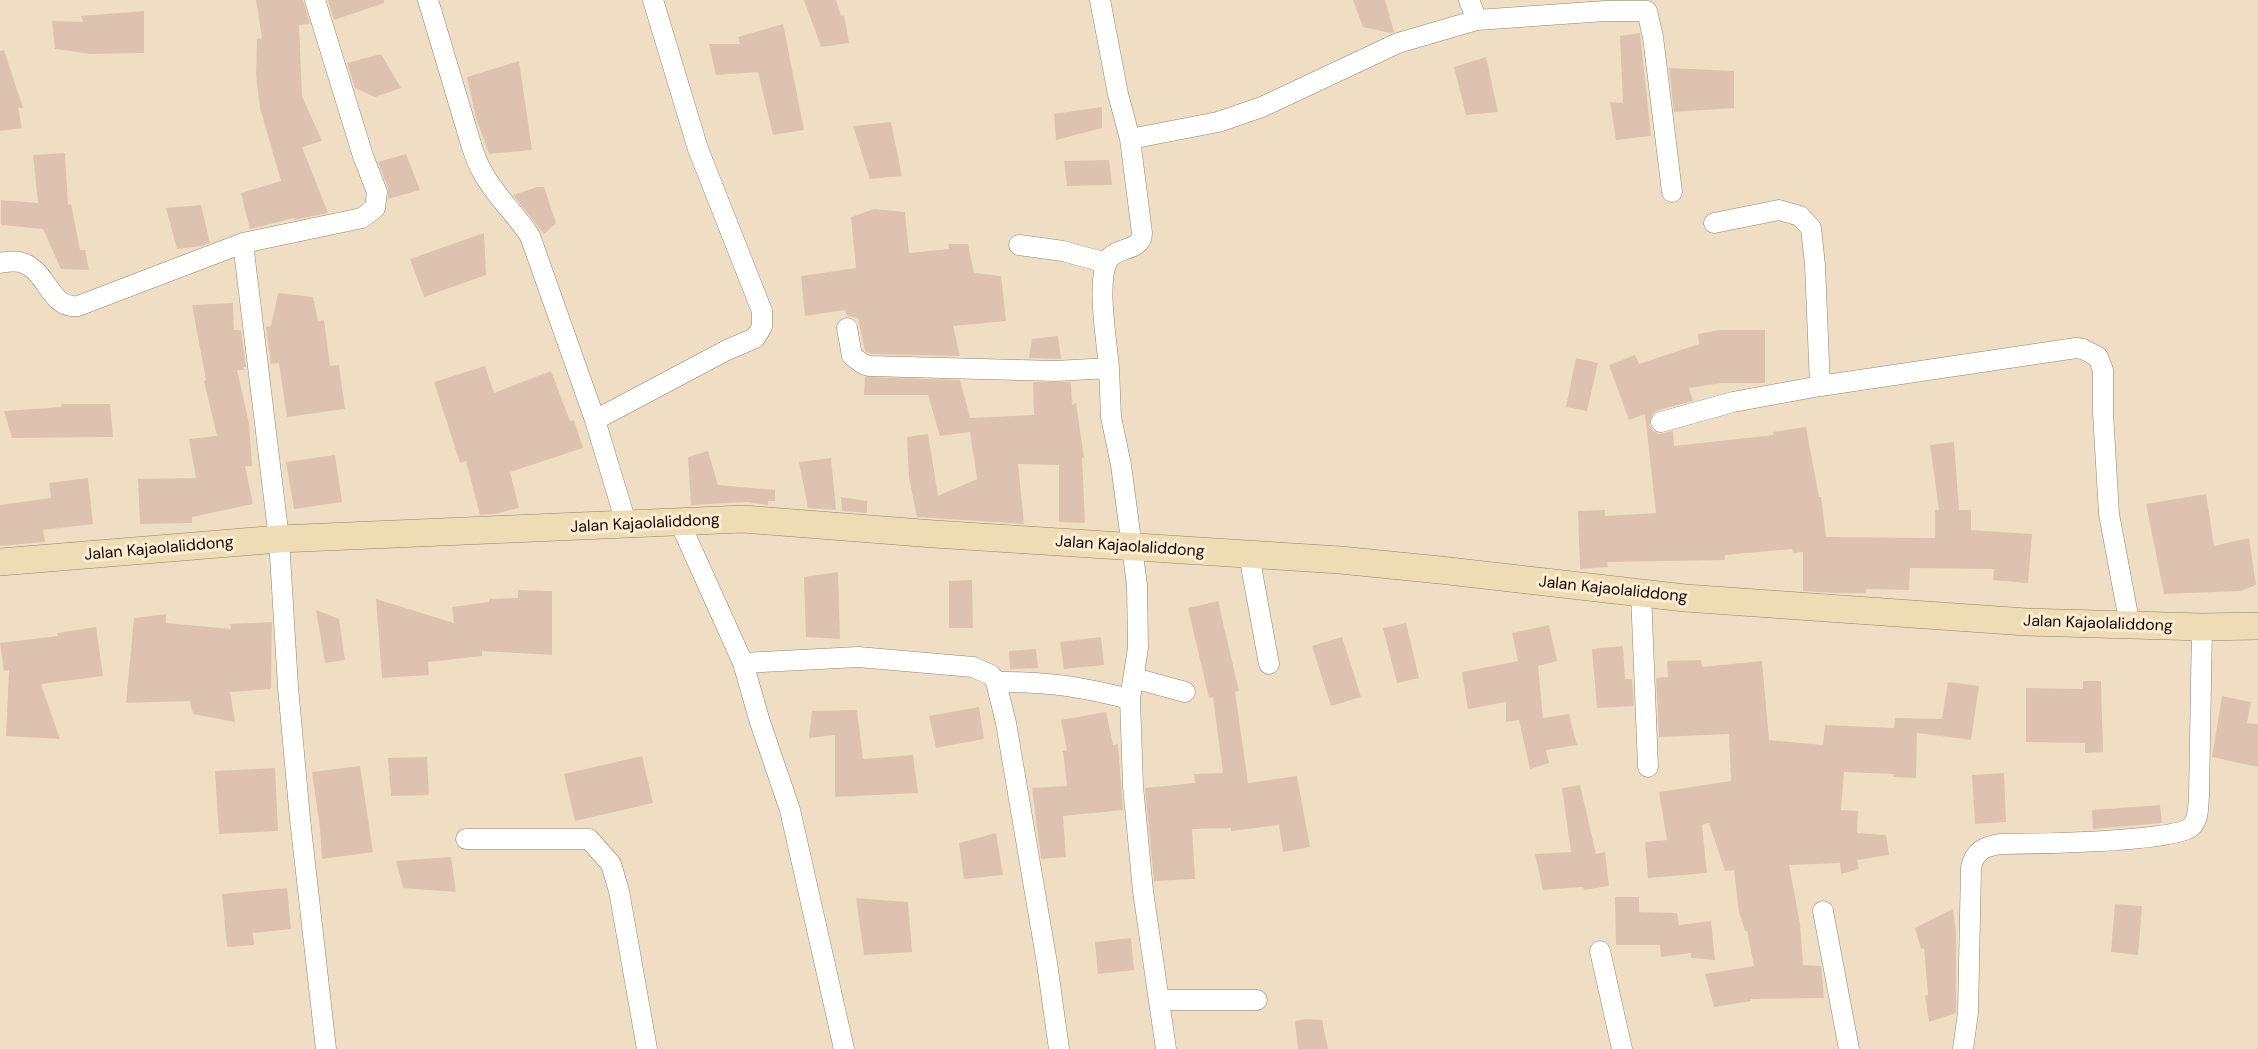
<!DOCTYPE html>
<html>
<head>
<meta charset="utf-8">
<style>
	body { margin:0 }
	canvas { display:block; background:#f0dec4 }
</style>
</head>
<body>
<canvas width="2258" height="1049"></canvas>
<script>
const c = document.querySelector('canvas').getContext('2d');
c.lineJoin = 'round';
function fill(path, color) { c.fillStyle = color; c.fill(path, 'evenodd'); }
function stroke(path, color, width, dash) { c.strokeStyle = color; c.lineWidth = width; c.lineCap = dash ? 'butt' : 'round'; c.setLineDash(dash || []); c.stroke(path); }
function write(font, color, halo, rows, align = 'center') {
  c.font = font + ' "DM Sans",sans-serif'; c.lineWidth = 6; c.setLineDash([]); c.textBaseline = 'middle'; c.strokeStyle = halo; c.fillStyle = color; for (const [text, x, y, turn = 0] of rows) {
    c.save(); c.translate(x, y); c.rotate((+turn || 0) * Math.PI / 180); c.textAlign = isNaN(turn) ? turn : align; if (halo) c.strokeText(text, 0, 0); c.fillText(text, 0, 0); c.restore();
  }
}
fill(new Path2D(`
	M 256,0 L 303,0 L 310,24 L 299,25 L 302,96 L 322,141 L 302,147 L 328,213 L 294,220 L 294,218 L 250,229 L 241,193 L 281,181 L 260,108 L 256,75 L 257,39 L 262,38 Z
	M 328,0 L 384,0 L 384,3 L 334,20 Z
	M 804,0 L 836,0 L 841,16 L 844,15 L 849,43 L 821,47 Z
	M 1353,0 L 1385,0 L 1394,32 L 1390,33 L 1363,27 Z
	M 144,11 L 144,53 L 91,54 L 55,49 L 52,21 L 83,22 L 81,16 Z
	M 783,24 L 804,130 L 773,135 L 758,72 L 716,75 L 709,44 L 740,44 L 738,37 Z
	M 1640,33 L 1651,136 L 1616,140 L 1610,102 L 1623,103 L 1620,36 Z
	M 4,50 L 23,108 L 18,108 L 22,128 L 0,131 L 0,51 Z
	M 381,54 L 401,88 L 375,97 L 355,88 L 347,63 Z
	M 1486,57 L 1498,112 L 1466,115 L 1454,67 Z
	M 519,61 L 532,150 L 489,154 L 476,118 L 467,77 Z
	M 1669,68 L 1734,71 L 1734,108 L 1674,112 Z
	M 1102,107 L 1102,128 L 1056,140 L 1054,114 Z
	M 891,122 L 902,176 L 870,179 L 853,126 Z
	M 65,153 L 68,205 L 71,204 L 80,250 L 85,250 L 89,270 L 61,269 L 43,229 L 1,225 L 1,200 L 38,203 L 33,155 Z
	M 406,154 L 420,190 L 388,199 L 388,188 L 378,162 Z
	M 1109,160 L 1112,185 L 1067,186 L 1064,161 Z
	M 537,187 L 544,187 L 556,223 L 544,234 L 513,195 Z
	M 201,205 L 210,243 L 201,246 L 177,249 L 166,208 Z
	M 874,209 L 905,212 L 909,253 L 949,249 L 948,244 L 968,244 L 974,273 L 1001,276 L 1006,321 L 953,326 L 960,356 L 871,354 L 865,351 L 858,318 L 847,316 L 845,310 L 805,316 L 801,276 L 856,268 L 851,217 Z
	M 484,233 L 486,275 L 424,297 L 410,259 Z
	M 278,293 L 313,297 L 318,321 L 324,320 L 330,366 L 339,365 L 345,409 L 287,417 L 279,363 L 271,364 L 266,327 L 271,326 Z
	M 233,303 L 234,330 L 241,330 L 246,367 L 243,367 L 244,370 L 237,370 L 249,423 L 252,466 L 245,466 L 253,504 L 192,517 L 192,523 L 140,524 L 138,479 L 196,478 L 189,439 L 217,436 L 204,381 L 206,380 L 192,305 Z
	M 1720,330 L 1765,330 L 1765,383 L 1722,383 L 1689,388 L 1693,401 L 1658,410 L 1652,414 L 1649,425 L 1653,431 L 1659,434 L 1673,431 L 1674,446 L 1774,435 L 1773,432 L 1806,427 L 1819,497 L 1821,497 L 1826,537 L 1935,538 L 1935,510 L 1939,510 L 1930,445 L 1954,442 L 1959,510 L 1971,510 L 1971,530 L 2032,534 L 2028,583 L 1993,580 L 1994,569 L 1910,568 L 1909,590 L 1866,589 L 1866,593 L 1836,593 L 1803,591 L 1803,552 L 1793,553 L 1792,549 L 1725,555 L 1725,560 L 1607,562 L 1608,567 L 1580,569 L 1578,511 L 1605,510 L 1605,516 L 1656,513 L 1645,414 L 1629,420 L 1609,365 L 1635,355 L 1639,364 L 1699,344 L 1698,334 Z
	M 1058,336 L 1061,359 L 1029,358 L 1032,339 Z
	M 1576,358 L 1598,363 L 1587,411 L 1566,407 Z
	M 485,366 L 494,393 L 551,371 L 570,421 L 574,420 L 583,448 L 510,472 L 519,508 L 495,514 L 480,515 L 466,461 L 460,463 L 434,382 Z
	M 865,377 L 960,380 L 970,418 L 1034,415 L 1033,382 L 1071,382 L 1072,405 L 1076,403 L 1084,458 L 1082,458 L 1085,523 L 1059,522 L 1059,465 L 1018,464 L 1024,524 L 917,517 L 909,478 L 907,437 L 928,434 L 938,496 L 977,479 L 970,432 L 940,436 L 928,395 L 864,395 Z
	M 61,404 L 110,404 L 113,437 L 12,438 L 4,411 L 62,407 Z
	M 708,451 L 718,485 L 775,490 L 775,501 L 768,501 L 768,505 L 747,502 L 691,505 L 688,457 Z
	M 335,455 L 342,502 L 294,509 L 286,462 Z
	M 831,458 L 836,510 L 808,508 L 799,462 Z
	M 88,478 L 93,524 L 43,530 L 45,542 L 0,546 L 0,505 L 51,498 L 49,483 Z
	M 2206,494 L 2214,546 L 2249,538 L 2256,585 L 2241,591 L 2164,594 L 2146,504 Z
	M 841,497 L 867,501 L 867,513 L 842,511 Z
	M 838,572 L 840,639 L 806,637 L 804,577 Z
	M 972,580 L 973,628 L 949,628 L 949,581 Z
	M 518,590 L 552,591 L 552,655 L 482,651 L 482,656 L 428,662 L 429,675 L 382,678 L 376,599 L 454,623 L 452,607 L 489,602 L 489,599 L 518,598 Z
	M 1218,601 L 1239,691 L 1235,692 L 1248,783 L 1297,776 L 1310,847 L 1283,852 L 1279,825 L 1231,831 L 1231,828 L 1192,829 L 1195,879 L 1154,881 L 1145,788 L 1195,783 L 1194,774 L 1223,773 L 1213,697 L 1209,698 L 1188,608 Z
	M 316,610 L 339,619 L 345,660 L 325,663 Z
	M 166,614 L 166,623 L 231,629 L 230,624 L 272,622 L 271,689 L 230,692 L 235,722 L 193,714 L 190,701 L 126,703 L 134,618 Z
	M 1406,623 L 1419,678 L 1397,683 L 1383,628 Z
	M 1549,625 L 1557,661 L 1538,666 L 1543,718 L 1569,714 L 1577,745 L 1546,750 L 1549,763 L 1530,769 L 1519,720 L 1506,722 L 1506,702 L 1468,709 L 1462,672 L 1518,661 L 1512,633 Z
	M 96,627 L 103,676 L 41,684 L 60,739 L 6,736 L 9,670 L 4,671 L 0,643 L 58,636 L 57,633 Z
	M 1101,637 L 1104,665 L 1064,669 L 1060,642 Z
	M 1342,637 L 1361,697 L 1331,706 L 1312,646 Z
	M 1623,646 L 1625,679 L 1632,679 L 1634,706 L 1597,708 L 1592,649 Z
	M 1036,649 L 1038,668 L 1010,669 L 1009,651 Z
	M 1701,660 L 1702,667 L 1762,661 L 1769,740 L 1823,745 L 1825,725 L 1894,728 L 1895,718 L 1942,719 L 1948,682 L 1979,686 L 1971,740 L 1917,733 L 1916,778 L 1893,777 L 1894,774 L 1844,772 L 1841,810 L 1858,811 L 1857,833 L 1886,835 L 1889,855 L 1857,860 L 1859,869 L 1841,874 L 1840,863 L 1789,865 L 1800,923 L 1803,965 L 1821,966 L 1824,998 L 1751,999 L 1751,1001 L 1714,1007 L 1705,974 L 1754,966 L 1747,931 L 1745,931 L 1739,912 L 1734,870 L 1725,871 L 1709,823 L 1702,825 L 1707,873 L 1648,878 L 1645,842 L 1667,840 L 1659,792 L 1731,781 L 1729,734 L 1659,737 L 1656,678 L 1668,677 L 1667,661 Z
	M 2083,681 L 2101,681 L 2103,752 L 2085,753 L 2085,743 L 2026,742 L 2026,688 L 2083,689 Z
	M 2222,696 L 2251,702 L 2247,723 L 2258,724 L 2258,767 L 2212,757 Z
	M 979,707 L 984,739 L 936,748 L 929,716 Z
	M 857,710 L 863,759 L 913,755 L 918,793 L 835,797 L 835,735 L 809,738 L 812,711 Z
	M 1106,712 L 1113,745 L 1118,744 L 1123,810 L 1063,816 L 1066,857 L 1041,859 L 1032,788 L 1067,786 L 1063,751 L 1067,750 L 1061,720 Z
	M 642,756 L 653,803 L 575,821 L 564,774 Z
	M 427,757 L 429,795 L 391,796 L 388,758 Z
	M 360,766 L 373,852 L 322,859 L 320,828 L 312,772 Z
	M 275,768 L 278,831 L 219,834 L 215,771 Z
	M 2004,773 L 2006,822 L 1975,824 L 1972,775 Z
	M 1580,785 L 1596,854 L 1605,852 L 1609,886 L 1584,890 L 1583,887 L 1543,890 L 1535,854 L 1571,852 L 1562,788 Z
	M 2160,805 L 2162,823 L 2093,829 L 2092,810 Z
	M 996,833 L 1003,875 L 964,879 L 959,843 Z
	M 451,857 L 456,892 L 403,888 L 396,861 Z
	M 287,888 L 291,929 L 253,933 L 254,945 L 227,947 L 222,894 Z
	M 1615,897 L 1639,897 L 1639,912 L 1677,913 L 1679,925 L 1711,921 L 1715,960 L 1691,958 L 1691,953 L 1661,957 L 1660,945 L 1616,945 Z
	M 856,898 L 908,902 L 912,952 L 864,955 Z
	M 2115,904 L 2142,906 L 2138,955 L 2111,952 Z
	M 1953,909 L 1956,932 L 1956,1013 L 1929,1022 L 1925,996 L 1928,995 L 1924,948 L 1921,949 L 1915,928 Z
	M 1131,938 L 1134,970 L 1098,974 L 1095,942 Z
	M 1306,1019 L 1322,1020 L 1328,1049 L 1298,1049 L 1295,1021 Z`), '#dec2b0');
const street = new Path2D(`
	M 428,0 L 471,144 C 474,153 477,163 482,171 C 494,195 516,214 530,236 L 595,420 L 627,526
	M 1100,0 L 1118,94 L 1130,139 L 1142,233 C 1142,252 1116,246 1108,260 C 1096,282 1107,342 1109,368
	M 1469,0 L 1477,20
	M 1130,139 L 1218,122 L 1262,107 L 1398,43 L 1477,20 L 1605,11 L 1647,11 L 1653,37 L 1672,192
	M 1714,223 L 1779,210 L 1800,216 L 1811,228 L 1815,265 L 1820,386 L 2076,348 L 2083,349 L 2098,357 L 2103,370 L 2103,413 L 2109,514 L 2130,626
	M 243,243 L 279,539 L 288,687 L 300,819 L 326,1049
	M 1019,245 L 1063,251 L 1106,263
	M 0,263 C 6,262 14,261 19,262 C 47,267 49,310 78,306 L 243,243 L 362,218 L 375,208 L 377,192 L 363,156 L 315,0
	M 847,328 L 852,356 L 863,364 L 869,366 L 1056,371 L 1109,368 L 1111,417 L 1121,465 L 1137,585 L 1138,648 L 1130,699 L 1133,786 L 1143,891 L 1166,1049
	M 595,420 L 727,350 L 755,338 L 762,327 L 762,311 L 698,149 L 653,0
	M 1661,422 L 1733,402 L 1820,386
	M 680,523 L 743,663 L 760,722 L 790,810 L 844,1049
	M 1249,555 L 1269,664
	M 1641,593 L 1648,767
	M 743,663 L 858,657 L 973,667 L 991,675 L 996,682 L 1006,723 L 1047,963 L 1059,1049
	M 1134,678 L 1185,692
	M 996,682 C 1047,681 1081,687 1130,699
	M 466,839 L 589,839 L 611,864 L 619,891 L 647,1049
	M 1823,911 L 1849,1049
	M 1600,951 L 1622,1049
	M 1160,1000 L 1257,1000
	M 1963,1049 L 1968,1013 L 1971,868 C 1974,851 1985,846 2001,844 C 2032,844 2174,842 2191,827 C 2199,820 2198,807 2199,796 L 2202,627`);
const secondary = new Path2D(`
	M 0,562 L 279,539 L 743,519 L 934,534 L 1340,560 L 1440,570 L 1685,598 L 2026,622 L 2202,627 L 2258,626`);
stroke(street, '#94836b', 21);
stroke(secondary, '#94836b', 28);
stroke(street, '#fff', 20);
stroke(secondary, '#eddcb4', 27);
write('16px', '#120c04', '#feebd1', [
	["Jalan Kajaolaliddong",645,524,-3],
	["Jalan Kajaolaliddong",1130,547,4],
	["Jalan Kajaolaliddong",159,549,-5],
	["Jalan Kajaolaliddong",1613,590,6],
	["Jalan Kajaolaliddong",2098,624,2]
]);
</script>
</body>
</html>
